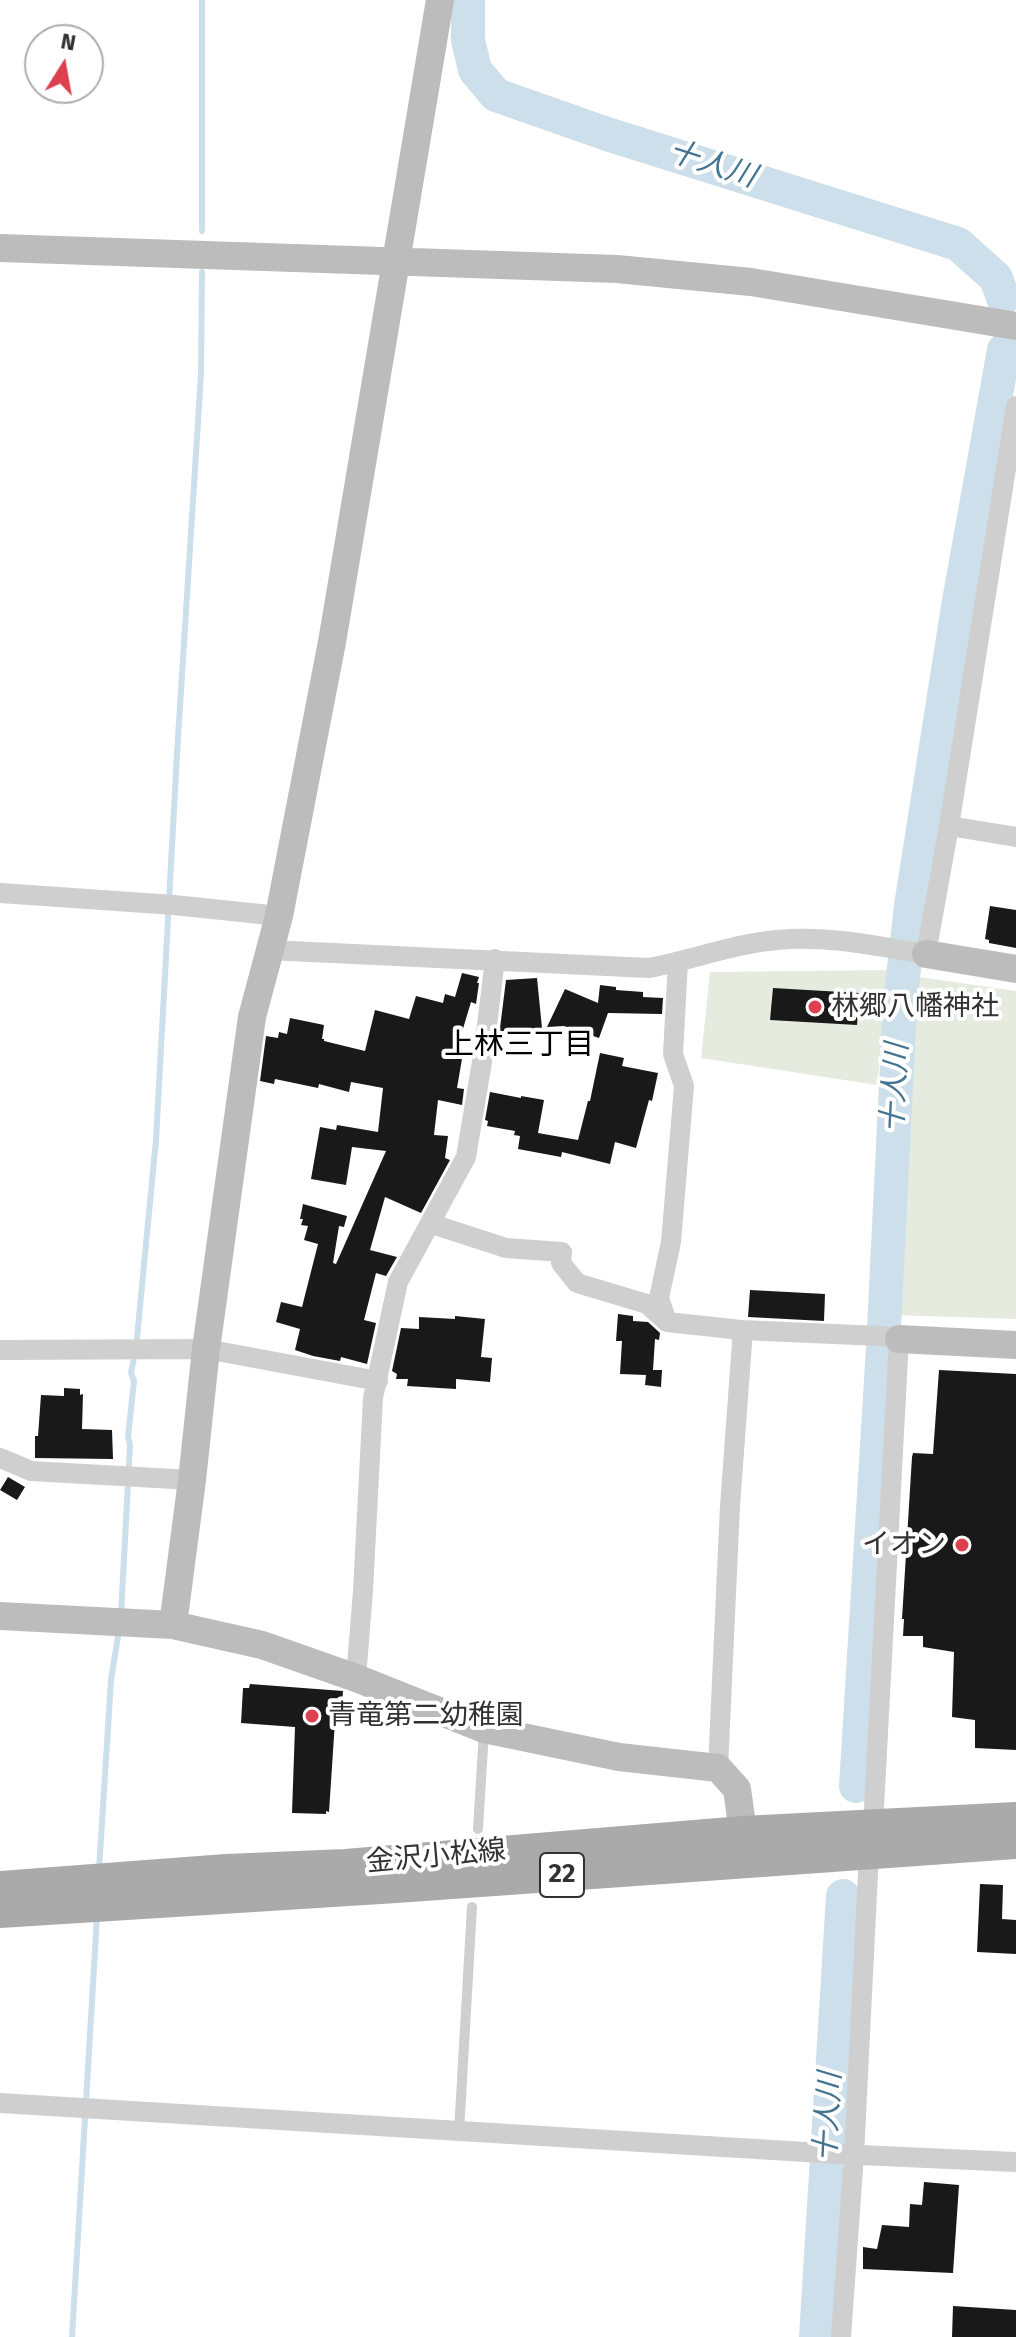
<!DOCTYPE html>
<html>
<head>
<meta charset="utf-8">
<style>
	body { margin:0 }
	#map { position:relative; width:1016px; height:2337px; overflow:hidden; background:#fff; font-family:"Fira Sans",sans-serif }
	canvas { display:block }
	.north { position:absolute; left:24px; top:24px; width:80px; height:80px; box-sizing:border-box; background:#fff; border:2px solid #adadad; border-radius:50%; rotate:11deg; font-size:22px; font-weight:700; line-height:32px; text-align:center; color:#323232 }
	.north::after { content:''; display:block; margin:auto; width:28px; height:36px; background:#dd404e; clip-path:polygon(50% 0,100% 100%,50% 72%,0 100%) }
</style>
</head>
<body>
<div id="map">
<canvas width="1016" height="2337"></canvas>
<div class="north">N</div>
</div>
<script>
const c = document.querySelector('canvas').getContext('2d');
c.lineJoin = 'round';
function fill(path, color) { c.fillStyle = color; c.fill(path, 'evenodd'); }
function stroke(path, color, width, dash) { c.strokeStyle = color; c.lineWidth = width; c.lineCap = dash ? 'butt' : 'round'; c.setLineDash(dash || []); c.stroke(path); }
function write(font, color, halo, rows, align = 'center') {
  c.font = font + ' "Fira Sans","Noto Sans JP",sans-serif'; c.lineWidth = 8; c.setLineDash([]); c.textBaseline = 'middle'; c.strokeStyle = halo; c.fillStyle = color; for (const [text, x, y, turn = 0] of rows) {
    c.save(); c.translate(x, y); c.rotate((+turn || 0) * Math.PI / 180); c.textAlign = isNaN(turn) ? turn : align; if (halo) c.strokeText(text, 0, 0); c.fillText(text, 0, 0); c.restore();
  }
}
fill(new Path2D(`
	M 890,970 L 877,1085 L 701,1058 L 710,972 Z
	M 913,976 L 1016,991 L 1016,1319 L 893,1315 Z`), '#e5ebdf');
stroke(new Path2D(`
	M 202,231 L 202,0
	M 121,1615 L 130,1445 L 128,1437 L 134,1381 L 131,1373 L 136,1348 L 156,1140 L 177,754 L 201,374 L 202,272
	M 99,1870 L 111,1680 L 119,1630
	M 72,2337 L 97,1917`), '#cddfea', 6);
stroke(new Path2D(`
	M 468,0 L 468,40 L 475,70 L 496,95 L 607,134 L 958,244 L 996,278 L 1003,298
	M 856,1786 L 883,1348 L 900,1004 L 911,906 L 959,601 L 1004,350
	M 816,2337 L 843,1896`), '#cddfea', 34);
fill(new Path2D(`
	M 990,906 L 1016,910 L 1016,948 L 989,943 L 989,940 L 985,939 Z
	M 462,973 L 479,977 L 477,983 L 479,983 L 476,1004 L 471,1002 L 456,1052 L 463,1053 L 457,1088 L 464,1089 L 462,1105 L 438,1100 L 434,1135 L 448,1136 L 445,1158 L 450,1160 L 421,1213 L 385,1197 L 370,1250 L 397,1257 L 386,1276 L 376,1273 L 364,1320 L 376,1323 L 367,1364 L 341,1357 L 340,1361 L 313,1356 L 295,1350 L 300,1329 L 276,1322 L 281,1302 L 302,1307 L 318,1244 L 304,1240 L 308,1226 L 301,1225 L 303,1219 L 300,1219 L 303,1204 L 347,1216 L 344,1227 L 339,1226 L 333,1263 L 336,1264 L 386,1151 L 352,1147 L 346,1185 L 311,1179 L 320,1127 L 336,1130 L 337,1125 L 378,1132 L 383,1088 L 351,1082 L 349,1092 L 319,1084 L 318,1088 L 275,1079 L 274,1084 L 260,1081 L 266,1036 L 278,1038 L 279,1032 L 287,1034 L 290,1018 L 324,1025 L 322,1039 L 324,1039 L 324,1041 L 365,1051 L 375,1010 L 409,1019 L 416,996 L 443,1003 L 445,994 L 455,997 Z
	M 537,978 L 542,1028 L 532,1029 L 532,1033 L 499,1036 L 506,980 Z
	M 600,985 L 616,987 L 616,990 L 643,992 L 643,997 L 663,998 L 662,1014 L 608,1013 L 599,1038 L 564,1026 L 547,1027 L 565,989 L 598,1003 Z
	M 773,988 L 859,993 L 857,1025 L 770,1020 Z
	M 600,1053 L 624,1058 L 622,1066 L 658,1073 L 652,1101 L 649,1100 L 636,1148 L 615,1142 L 610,1164 L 562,1152 L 561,1157 L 518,1149 L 520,1136 L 514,1135 L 515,1131 L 487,1126 L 488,1121 L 485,1120 L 490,1092 L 521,1098 L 521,1096 L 544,1100 L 538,1133 L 578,1140 L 588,1101 L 590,1101 Z
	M 750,1290 L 825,1294 L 824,1321 L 748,1317 Z
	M 618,1314 L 633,1316 L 633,1321 L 648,1322 L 660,1333 L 659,1340 L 655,1339 L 653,1370 L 662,1370 L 661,1387 L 645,1385 L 646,1375 L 620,1374 L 622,1341 L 616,1341 Z
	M 455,1316 L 485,1319 L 481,1357 L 492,1358 L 490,1382 L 456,1379 L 456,1389 L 407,1386 L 408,1379 L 396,1379 L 397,1374 L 392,1371 L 401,1328 L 419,1329 L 419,1317 L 455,1319 Z
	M 939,1370 L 1016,1374 L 1016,1750 L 975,1748 L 975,1720 L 952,1717 L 954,1652 L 923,1647 L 923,1636 L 903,1636 L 904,1619 L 902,1619 L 912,1457 L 913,1453 L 933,1454 Z
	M 64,1388 L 80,1389 L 80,1395 L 83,1394 L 82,1429 L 112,1430 L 113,1459 L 35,1458 L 35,1436 L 38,1436 L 41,1395 L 64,1396 Z
	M 8,1477 L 25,1487 L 17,1500 L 0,1490 Z
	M 250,1684 L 343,1691 L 341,1721 L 335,1721 L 329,1812 L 326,1811 L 326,1814 L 292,1813 L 295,1727 L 241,1723 L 243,1688 L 249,1688 Z
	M 980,1884 L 1003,1885 L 1002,1919 L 1016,1920 L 1016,1954 L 977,1952 Z
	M 924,2182 L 959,2185 L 953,2273 L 863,2269 L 863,2247 L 877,2249 L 882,2225 L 909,2227 L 910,2204 L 922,2205 Z
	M 953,2306 L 1016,2310 L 1016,2337 L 952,2337 Z`), '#191919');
stroke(new Path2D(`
	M 478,1829 L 484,1731
	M 459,2132 L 472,1907`), '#cfcfcf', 10);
stroke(new Path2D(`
	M 949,826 L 1016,837
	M 0,893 L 174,905 L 279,916
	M 269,950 L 649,968 C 692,960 733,944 777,940 C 828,935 876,946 926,954 L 949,826 L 1016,406
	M 432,1224 L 506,1248 L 562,1252 L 561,1263 L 577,1283 L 647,1304 L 667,1322 L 741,1330 L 880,1336 L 899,1339 L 873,1826
	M 667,1322 L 659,1298 L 671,1242 L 684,1086 L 673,1054 L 678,962
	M 0,1350 L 206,1349 L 378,1381
	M 0,1458 L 31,1471 L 192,1480
	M 356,1678 L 363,1591 L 373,1398 L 398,1282 L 466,1157 L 484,1050 L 495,959
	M 718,1768 L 730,1506 L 742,1343 L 741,1330
	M 0,2103 L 838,2154 L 1016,2162
	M 841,2337 L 854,2155 L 869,1853`), '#cfcfcf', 20);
stroke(new Path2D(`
	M 0,248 L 617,269 L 751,282 L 1016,326
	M 926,954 L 1016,969
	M 899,1339 L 1016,1345
	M 0,1616 L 173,1625 L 262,1645 L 356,1678 L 484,1729 L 619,1757 L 718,1768 L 737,1789 L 743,1832
	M 173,1625 L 192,1480 L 206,1349 L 252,1017 L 279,916 L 332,642 L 440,0`), '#bcbcbc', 28);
stroke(new Path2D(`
	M 0,1887 L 226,1870 L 346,1865 L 743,1832 L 1016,1818
	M 0,1912 L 396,1887 L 1016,1843`), '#aaa', 32);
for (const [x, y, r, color] of [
	[815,1007,8,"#dd404e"],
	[962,1545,8,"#dd404e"],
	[312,1716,8,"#dd404e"]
]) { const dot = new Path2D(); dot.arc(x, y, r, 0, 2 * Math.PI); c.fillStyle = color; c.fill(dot); stroke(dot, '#fff', 3); }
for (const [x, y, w] of [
	[562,1875,44]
]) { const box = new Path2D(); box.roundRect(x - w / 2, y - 22, w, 44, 6); c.fillStyle = '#fff'; c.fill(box); stroke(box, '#323232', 2); }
write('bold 26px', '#323232', null, [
	["22",562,1875]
]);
write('28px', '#323232', '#fff', [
	["林郷八幡神社",831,1007],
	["イオン",946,1545,"right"],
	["青竜第二幼稚園",328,1716]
], 'left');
write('28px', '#323232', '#fff', [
	["金沢小松線",436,1857,-5]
]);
write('italic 30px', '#437492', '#fff', [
	["十人川",712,165,18],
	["十人川",896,1088,-87],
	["十人川",829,2117,-87]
]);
write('30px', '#000', '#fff', [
	["上林三丁目",519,1046]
]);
</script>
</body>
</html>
